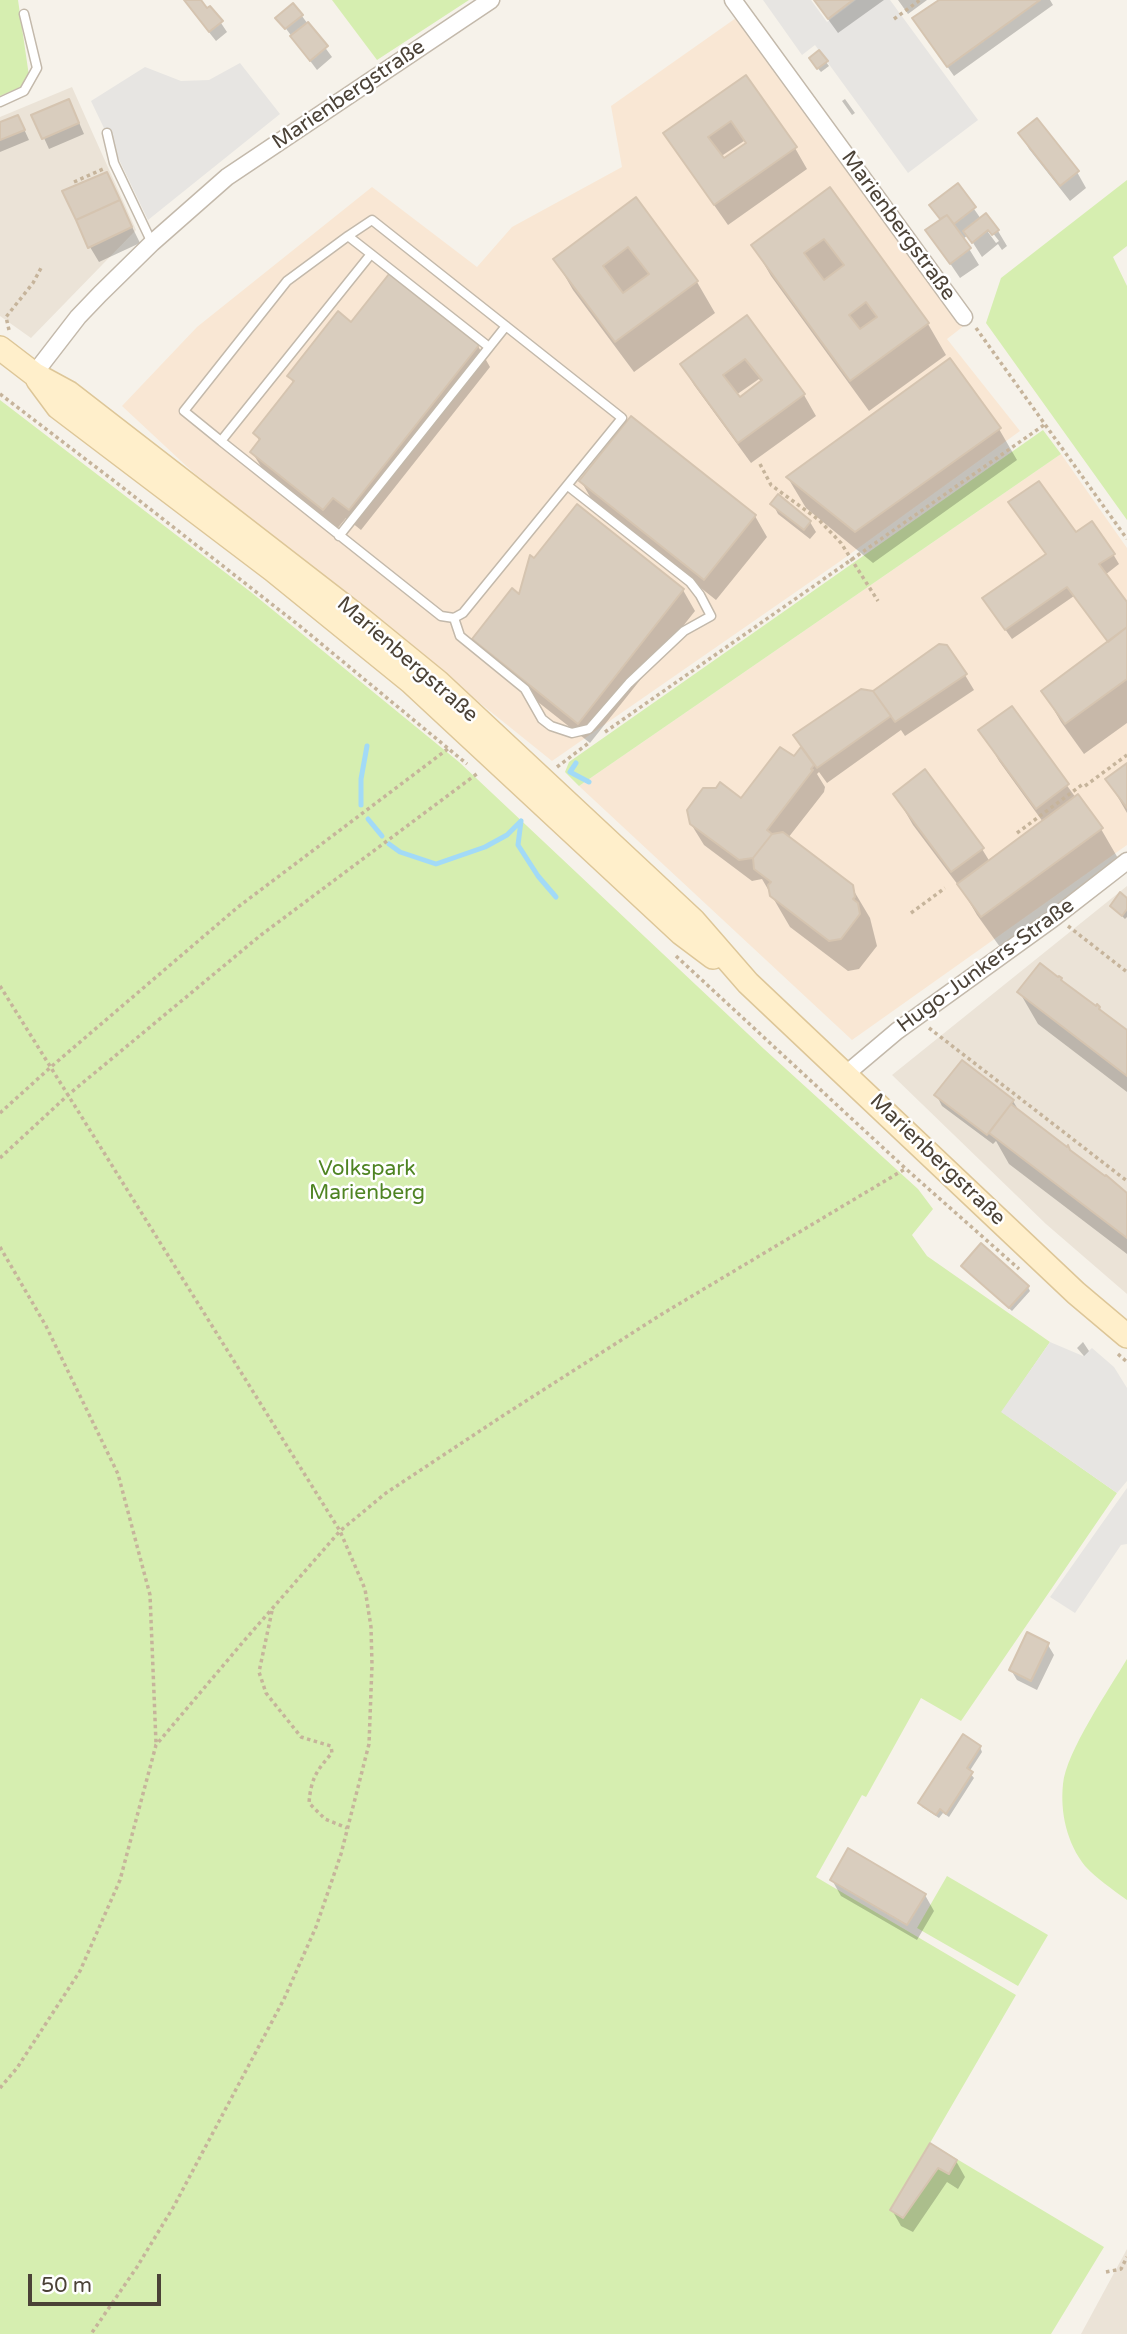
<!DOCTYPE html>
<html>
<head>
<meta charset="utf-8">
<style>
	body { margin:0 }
	#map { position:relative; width:1127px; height:2334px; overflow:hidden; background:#f6f2ea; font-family:"Varela Round",sans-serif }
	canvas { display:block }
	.scale { position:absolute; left:28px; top:2274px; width:133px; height:32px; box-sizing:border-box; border:4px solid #4b4237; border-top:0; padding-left:9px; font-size:21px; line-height:24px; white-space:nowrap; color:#4b4237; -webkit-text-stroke:5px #fff; paint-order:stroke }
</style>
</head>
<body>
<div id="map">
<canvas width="1127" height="2334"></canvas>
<div class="scale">50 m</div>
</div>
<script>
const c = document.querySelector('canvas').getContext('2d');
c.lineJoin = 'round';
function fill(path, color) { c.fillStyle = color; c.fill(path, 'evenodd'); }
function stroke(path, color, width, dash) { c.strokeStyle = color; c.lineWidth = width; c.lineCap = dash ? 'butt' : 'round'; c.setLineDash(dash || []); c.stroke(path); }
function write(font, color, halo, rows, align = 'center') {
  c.font = font + ' "Varela Round",sans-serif'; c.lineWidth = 5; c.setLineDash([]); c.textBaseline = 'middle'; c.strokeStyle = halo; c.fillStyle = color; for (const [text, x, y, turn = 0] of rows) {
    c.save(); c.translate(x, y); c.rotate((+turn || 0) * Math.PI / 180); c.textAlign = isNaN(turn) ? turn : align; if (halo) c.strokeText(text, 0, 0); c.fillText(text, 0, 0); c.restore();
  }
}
fill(new Path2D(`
	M 72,87 L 136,230 L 31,338 L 0,316 L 0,117 Z
	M 1127,886 L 1127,1294 L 1046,1224 L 892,1075 Z
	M 1127,2249 L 1127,2334 L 1081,2334 Z`), '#ebe3d7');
fill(new Path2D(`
	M 736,18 L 965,325 L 947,339 L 1020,431 L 839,562 L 552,761 L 195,474 L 122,406 L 197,327 L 372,187 L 477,267 L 512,227 L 622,167 L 611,106 Z
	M 1061,454 L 1127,548 L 1127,845 L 852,1040 L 579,786 Z`), '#f9e7d4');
fill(new Path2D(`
	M 0,0 L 18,0 L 30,83 L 0,96 Z
	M 332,0 L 469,0 L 377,60 Z
	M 1127,180 L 1127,246 L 1113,257 L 1127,286 L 1127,520 L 986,323 L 1001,278 Z
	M 0,400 L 252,593 L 459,762 L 764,1049 L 918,1189 L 933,1209 L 912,1235 L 927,1256 L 1050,1342 L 1002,1412 L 1117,1493 L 961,1721 L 921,1698 L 866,1797 L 862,1795 L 816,1877 L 1016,1995 L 930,2143 L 1104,2247 L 1051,2334 L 0,2334 Z
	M 1043,430 L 1061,454 L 579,786 L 565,772 L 569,762 Z
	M 1127,1659 L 1127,1900 C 1112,1889 1097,1879 1085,1866 C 1067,1843 1060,1813 1063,1784 C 1066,1752 1110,1688 1127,1659 Z
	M 947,1876 L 1048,1935 L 1018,1986 L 917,1928 Z`), '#d6eeb0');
fill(new Path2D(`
	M 763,0 L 811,0 L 827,22 L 856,0 L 890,0 L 978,120 L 908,173 L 815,45 L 802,55 Z
	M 240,63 L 280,114 L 148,220 L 91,101 L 145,67 L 181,81 L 209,80 Z
	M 1050,1342 L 1083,1356 L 1092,1348 L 1114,1367 L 1127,1388 L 1127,1481 L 1117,1493 L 1001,1412 Z
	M 1127,1488 L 1127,1544 L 1121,1545 L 1075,1613 L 1050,1597 Z`), '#e7e5e2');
fill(new Path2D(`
	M 187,0 L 200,0 L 221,23 L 227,32 L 216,41 L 192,11 Z
	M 814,0 L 884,0 L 838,33 Z
	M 898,0 L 927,0 L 908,14 Z
	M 942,0 L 1050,0 L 1053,5 L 954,76 L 920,28 Z
	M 302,16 L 332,57 L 317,70 L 278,18 Z
	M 826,62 L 829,66 L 821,72 L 813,63 Z
	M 745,77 L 795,148 L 807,169 L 728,225 L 678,154 L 666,134 ZM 744,141 L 747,144 L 723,161 L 720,157 Z
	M 845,99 L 855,113 L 852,115 L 842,101 Z
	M 74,111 L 84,134 L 49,149 L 34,116 Z
	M 0,124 L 23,127 L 29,140 L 0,152 Z
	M 1020,133 L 1077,172 L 1086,188 L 1070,201 L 1029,149 Z
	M 106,174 L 140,243 L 99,262 L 90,247 Z
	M 958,186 L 981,219 L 998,231 L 1007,246 L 1002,250 L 998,244 L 982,257 L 968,235 L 963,239 L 979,265 L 960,278 L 928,231 L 941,221 L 932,205 ZM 988,232 L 992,232 L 999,241 L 996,243 Z
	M 830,190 L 928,324 L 946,355 L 869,411 L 771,276 L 753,245 Z
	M 636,200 L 697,282 L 715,313 L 634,372 L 573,290 L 555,259 Z
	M 746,317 L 804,395 L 816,416 L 751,463 L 694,385 L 682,365 ZM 759,379 L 762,383 L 740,400 L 736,395 Z
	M 351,324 L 478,346 L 490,367 L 361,530 L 346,518 L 336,530 L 265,473 L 252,452 L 260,442 L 255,433 L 294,384 L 289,376 Z
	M 999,429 L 1017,460 L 873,563 L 806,508 L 788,478 Z
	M 581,481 L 755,516 L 767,537 L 716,600 L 593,502 Z
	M 773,504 L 810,522 L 816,532 L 810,539 L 778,514 Z
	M 577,506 L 683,590 L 695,611 L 590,743 L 486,661 L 474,640 L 520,597 L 534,561 Z
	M 1076,534 L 1113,554 L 1119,564 L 1105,575 L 1127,605 L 1127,723 L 1084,754 L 1061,722 L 1043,691 L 1109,643 L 1074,596 L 1012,639 L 990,608 Z
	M 965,675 L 974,690 L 905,736 L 901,730 L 827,783 L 819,772 L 817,774 L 825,787 L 824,792 L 788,838 L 851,886 L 870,918 L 877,946 L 859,969 L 848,971 L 790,927 L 762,879 L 752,881 L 704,845 L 691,824 L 742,800 L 794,758 L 802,748 L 795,736 L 873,692 Z
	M 1011,708 L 1076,798 L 1101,829 L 1119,860 L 1000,947 L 977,915 L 964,893 L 913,825 L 895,794 L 982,849 L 990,862 L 1043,822 L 999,761 L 981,730 Z
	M 1127,765 L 1127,813 L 1108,780 Z
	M 1127,900 L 1127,917 L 1125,919 L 1112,906 Z
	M 1061,979 L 1064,984 L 1099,1008 L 1102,1013 L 1127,1032 L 1127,1092 L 1038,1024 L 1020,993 Z
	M 937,1096 L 1013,1101 L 1019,1111 L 1127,1195 L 1127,1254 L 1009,1164 L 996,1141 L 993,1144 L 942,1106 Z
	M 963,1266 L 1028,1287 L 1030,1291 L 1012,1311 Z
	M 1083,1342 L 1089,1351 L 1084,1356 L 1077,1348 Z
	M 1028,1635 L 1048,1645 L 1054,1655 L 1037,1690 L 1017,1680 L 1011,1670 Z
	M 980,1747 L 982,1752 L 969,1772 L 974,1778 L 949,1817 L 943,1813 L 939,1818 L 922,1807 L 920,1803 Z
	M 832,1880 L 925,1895 L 934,1911 L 917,1940 L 841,1896 Z
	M 930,2145 L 956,2161 L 965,2177 L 958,2189 L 947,2182 L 913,2232 L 901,2226 L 892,2210 Z`), '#0003');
stroke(new Path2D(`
	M 576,763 L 570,772 L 589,782
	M 361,805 L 361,779 L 367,746
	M 368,819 L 382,836
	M 521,821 L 518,845 L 538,876 L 556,897
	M 389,844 L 400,852 L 436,864 L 485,847 L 507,835 L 521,821`), '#a2daf7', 5);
const building = new Path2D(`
	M 184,0 L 201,0 L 207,8 L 210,6 L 223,21 L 209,32 Z
	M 814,0 L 853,0 L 828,19 Z
	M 939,0 L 1040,0 L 947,67 L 912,18 Z
	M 293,3 L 303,15 L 285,29 L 275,18 Z
	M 308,22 L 328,46 L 310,61 L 290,36 Z
	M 819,50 L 828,61 L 817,69 L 809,58 Z
	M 746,75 L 797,147 L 714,205 L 663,133 ZM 731,121 L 746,143 L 724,158 L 708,137 Z
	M 69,99 L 79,123 L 42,139 L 31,115 Z
	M 18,115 L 25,130 L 0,140 L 0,122 Z
	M 1037,118 L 1079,171 L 1060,186 L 1018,133 Z
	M 107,172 L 120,200 L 76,220 L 62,191 Z
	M 958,183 L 976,207 L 954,224 L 947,215 L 940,219 L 929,205 Z
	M 830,187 L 929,323 L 850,381 L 751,245 ZM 824,239 L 844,265 L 824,280 L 804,253 ZM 866,302 L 877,317 L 860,329 L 849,315 Z
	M 636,197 L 698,281 L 615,342 L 553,259 ZM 628,247 L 649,274 L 623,293 L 603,266 Z
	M 120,200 L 132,227 L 88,248 L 76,220 Z
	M 986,213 L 999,230 L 992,235 L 988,230 L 972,243 L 963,231 Z
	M 947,215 L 971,248 L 950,264 L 925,230 Z
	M 389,274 L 479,345 L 349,510 L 333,498 L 323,510 L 250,452 L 260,439 L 253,433 L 294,381 L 287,376 L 338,311 L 351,322 Z
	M 747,315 L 805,394 L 738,443 L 680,364 ZM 745,359 L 762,380 L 740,397 L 723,375 Z
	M 950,358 L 1001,428 L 855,532 L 786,477 Z
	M 631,416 L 756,515 L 704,580 L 579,481 Z
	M 1039,481 L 1076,532 L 1092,521 L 1115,554 L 1099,564 L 1127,602 L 1127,627 L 1108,642 L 1067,587 L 1005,630 L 982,598 L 1046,554 L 1008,502 Z
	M 778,494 L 811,521 L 804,530 L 770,504 Z
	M 577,504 L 684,589 L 578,724 L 472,639 L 512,588 L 519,594 L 530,555 L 534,558 Z
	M 1127,627 L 1127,679 L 1065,724 L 1041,691 Z
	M 939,644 L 947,645 L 967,674 L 895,722 L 873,691 Z
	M 861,689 L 873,691 L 891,716 L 817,768 L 793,735 Z
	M 1012,706 L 1069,784 L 1036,809 L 978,730 Z
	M 780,747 L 794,756 L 801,747 L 814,765 L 811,769 L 813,770 L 767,830 L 772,834 L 753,858 L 739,860 L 690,824 L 687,810 L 703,788 L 716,788 L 720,782 L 741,798 Z
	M 1127,763 L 1127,808 L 1105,779 Z
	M 925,769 L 984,848 L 951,872 L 893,794 Z
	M 1078,794 L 1103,828 L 981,917 L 957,884 Z
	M 783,832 L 853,885 L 855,897 L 853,899 L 858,903 L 860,914 L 841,939 L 829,941 L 770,896 L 768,885 L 771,882 L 754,869 L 753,858 L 772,834 Z
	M 1120,892 L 1127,898 L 1127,909 L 1122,916 L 1110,906 Z
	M 1040,963 L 1058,977 L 1059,976 L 1062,978 L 1061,980 L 1096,1006 L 1097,1004 L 1100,1007 L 1099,1009 L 1127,1030 L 1127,1076 L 1017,992 Z
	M 962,1060 L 1014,1100 L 987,1135 L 934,1095 Z
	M 1011,1104 L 1067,1147 L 1068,1145 L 1070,1150 L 1105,1176 L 1106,1175 L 1127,1193 L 1127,1238 L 989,1133 Z
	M 981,1243 L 1029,1286 L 1009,1308 L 961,1266 Z
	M 1027,1632 L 1049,1643 L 1031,1681 L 1009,1670 Z
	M 963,1734 L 981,1746 L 967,1768 L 973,1772 L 946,1814 L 940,1809 L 936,1815 L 918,1803 Z
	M 848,1848 L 926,1894 L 907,1925 L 830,1880 Z
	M 930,2143 L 957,2160 L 949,2174 L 938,2168 L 903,2218 L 890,2210 Z`);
fill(building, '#d9cdbe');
stroke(building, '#d5c4b0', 2);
const service = new Path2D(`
	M 0,102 L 24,91 L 37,68 L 24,14
	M 107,133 L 114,163 L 152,243
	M 371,254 L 489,347
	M 221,441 L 184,411 L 287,281 L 348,236 L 371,254 L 221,441 L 441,616 L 454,618 L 463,613 L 622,418 L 372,220 L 348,236
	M 339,536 L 506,326
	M 454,618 L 460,636 L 525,689 L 542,719 L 551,726 L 572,733 L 589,729 L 629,683 L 684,631 L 711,616 L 700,595 L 690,582 L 568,486`);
const minor = new Path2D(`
	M 733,0 L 964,317
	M 34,374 L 78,317 L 100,294 L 152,243 L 227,177 L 491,0
	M 846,1074 L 897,1031 L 1055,917 L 1127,861`);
const secondary = new Path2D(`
	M 0,348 L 34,374 L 69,393 L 362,620 L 438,682 L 694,921 L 748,983 L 1076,1293 L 1127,1336
	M 38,380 L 58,407 L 273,570 L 411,682 L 681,933 L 713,957`);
stroke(service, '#c3b9ab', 11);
stroke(minor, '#c3b9ab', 19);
stroke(secondary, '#ddc698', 26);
stroke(new Path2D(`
	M 894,19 L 920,0
	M 74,182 L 103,169
	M 976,328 L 1127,539
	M 9,330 L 6,317 L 33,283 L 41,268
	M 0,394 L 122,487 L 301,627 L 467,764
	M 760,464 L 771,485 L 819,520 L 841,543 L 878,601
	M 605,732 L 1044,425
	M 557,767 L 590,742
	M 1085,786 L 1127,755
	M 1017,833 L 1083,784
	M 911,913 L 945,888
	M 1068,926 L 1127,972
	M 676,956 L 905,1168 L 1019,1269
	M 0,986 L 340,1531 L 365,1589 L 371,1627 L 372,1665 L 369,1744 L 341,1854 L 316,1927 L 284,1999 L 174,2206 L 137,2267 L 91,2334
	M 929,1028 L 1127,1181
	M 0,1113 L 52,1066 L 238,907 L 449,748
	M 0,1158 L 68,1095 L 261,935 L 478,773
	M 0,1247 L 46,1326 L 118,1474 L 150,1595 L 156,1743
	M 1118,1354 L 1127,1362
	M 272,1611 L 259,1672 L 266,1693 L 301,1737 L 331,1746 L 332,1753 C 316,1771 311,1779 309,1803 L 325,1819 L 347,1828
	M 0,2088 L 17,2068 L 80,1971 L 120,1880 L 156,1745 L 243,1642 L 340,1531 L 386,1493 L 504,1415 L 662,1314 L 905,1169
	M 1106,2272 L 1121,2269 L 1127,2257`), '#c6b49b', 3.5, [3.5, 3.5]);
stroke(service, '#fff', 8);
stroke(minor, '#fff', 16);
stroke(secondary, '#ffefcb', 23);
write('21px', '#4b4237', '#fff', [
	["Marienbergstraße",349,95,-34],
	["Marienbergstraße",898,226,54],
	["Marienbergstraße",407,660,41],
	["Hugo-Junkers-Straße",986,966,-36],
	["Marienbergstraße",937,1160,44]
]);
write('21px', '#4f8423', '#fff', [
	["Volkspark",367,1169],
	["Marienberg",367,1193]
]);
</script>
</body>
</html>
